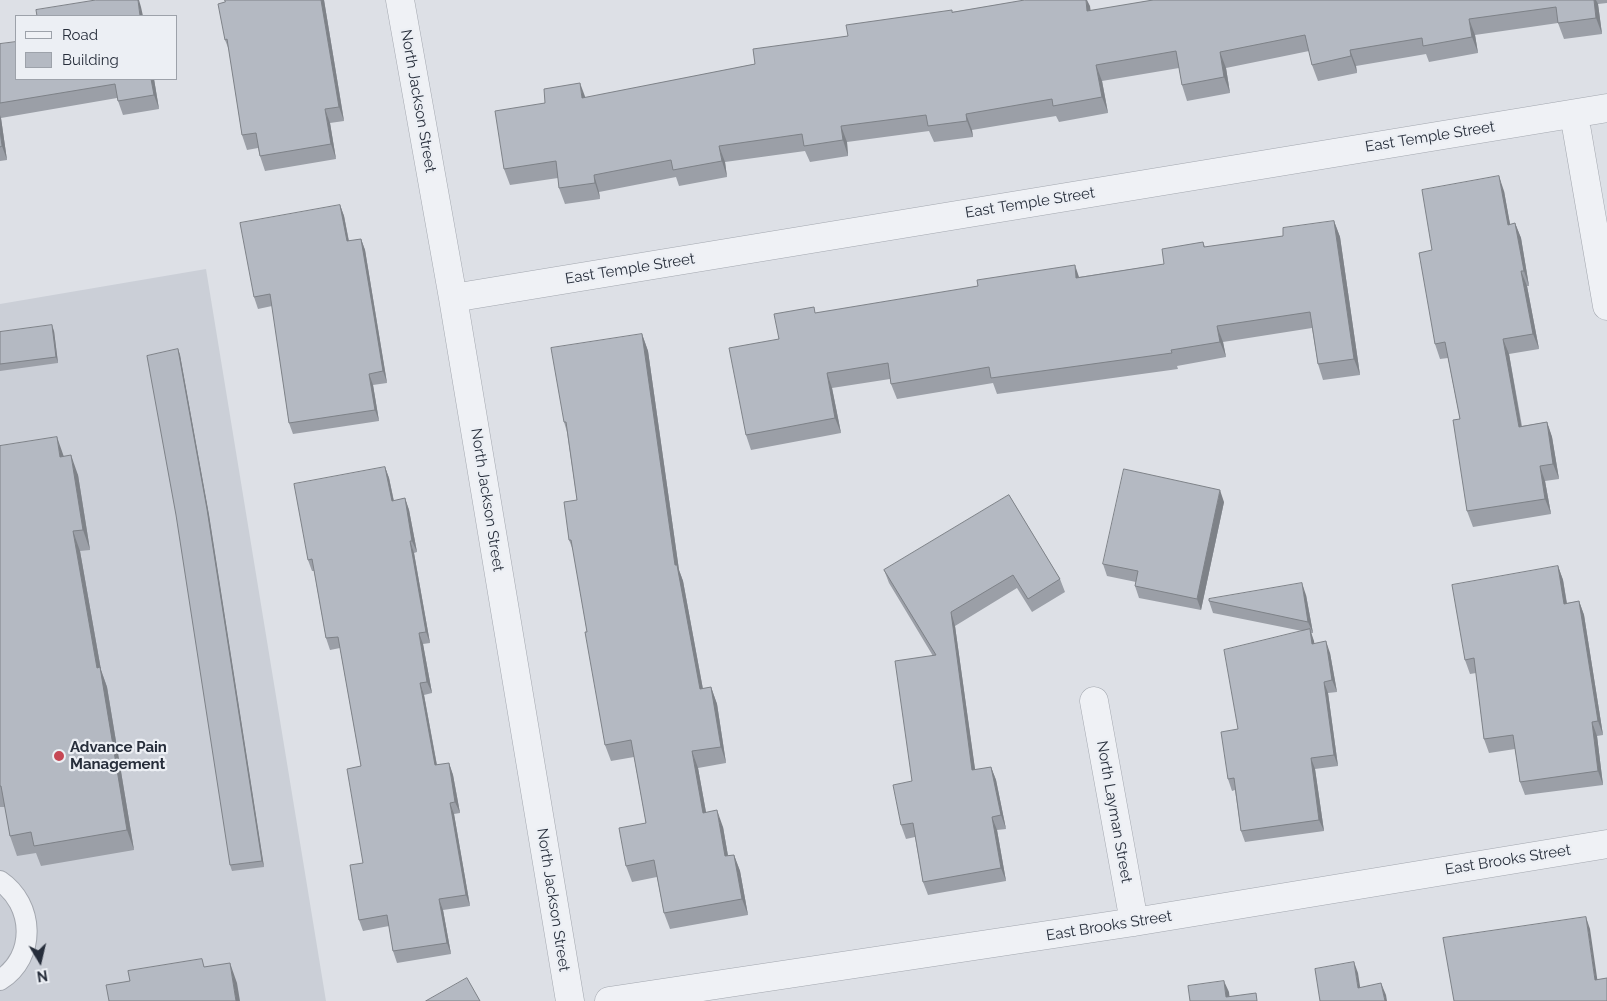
<!DOCTYPE html>
<html>
<head>
<meta charset="utf-8">
<style>
	body { margin:0 }
	#map { position:relative; width:1607px; height:1001px; overflow:hidden; background:#dde0e6; font-family:Raleway,sans-serif }
	canvas { display:block }
	.legend { position:absolute; left:15px; top:15px; width:162px; height:65px; box-sizing:border-box; background:#eceff4; border:1px solid #9da2aa; margin:0; padding:6px 9px; list-style:none; font-size:15px; color:#272e3b }
	.legend li { display:flex; align-items:center; gap:10px; height:25px }
	.legend b { width:25px; border:1px solid #9da2aa }
	.north { position:absolute; left:15px; top:936px; width:50px; height:50px; -webkit-text-stroke:4px #eceff4; paint-order:stroke; rotate:171deg; font-size:14px; font-weight:700; line-height:20px; text-align:center; color:#272e3b }
	.north::after { content:''; display:block; margin:auto; width:18px; height:22px; background:#272e3b; clip-path:polygon(50% 0,100% 100%,50% 72%,0 100%) }
</style>
</head>
<body>
<div id="map">
<canvas width="1607" height="1001"></canvas>
<ul class="legend">
<li><b style="height:6px;background:#eff1f5"></b>Road</li>
<li><b style="height:14px;background:#b4b9c2"></b>Building</li>
</ul>
<div class="north">N</div>
</div>
<script>
const c = document.querySelector('canvas').getContext('2d');
c.lineJoin = 'round';
function fill(path, color) { c.fillStyle = color; c.fill(path, 'evenodd'); }
function stroke(path, color, width, dash) { c.strokeStyle = color; c.lineWidth = width; c.lineCap = dash ? 'butt' : 'round'; c.setLineDash(dash || []); c.stroke(path); }
function write(font, color, halo, rows, align = 'center') {
  c.font = font + ' Raleway,sans-serif'; c.lineWidth = 4.5; c.setLineDash([]); c.textBaseline = 'middle'; c.strokeStyle = halo; c.fillStyle = color; for (const [text, x, y, turn = 0] of rows) {
    c.save(); c.translate(x, y); c.rotate((+turn || 0) * Math.PI / 180); c.textAlign = isNaN(turn) ? turn : align; if (halo) c.strokeText(text, 0, 0); c.fillText(text, 0, 0); c.restore();
  }
}
fill(new Path2D(`
	M 206,269 L 326,1001 L 0,1001 L 0,304 Z`), '#cbcfd7');
const service = new Path2D(`
	M 0,881 C 34,904 37,957 0,980`);
const minor = new Path2D(`
	M 400,0 L 453,298 L 570,1001
	M 1574,114 L 1607,306
	M 453,298 L 1607,108
	M 1094,701 L 1134,922
	M 609,1001 L 1134,922 L 1607,844`);
stroke(service, '#a3a7af', 22);
stroke(minor, '#a3a7af', 29);
stroke(service, '#eff1f5', 20);
stroke(minor, '#eff1f5', 28);
fill(new Path2D(`
	M 225,0 L 324,0 L 344,121 L 330,123 L 336,159 L 265,171 L 260,156 L 258,148 L 247,150 L 242,135 L 229,50 L 225,40 Z
	M 1153,0 L 1607,0 L 1607,3 L 1598,4 L 1602,34 L 1564,39 L 1558,23 L 1475,35 L 1478,53 L 1429,62 L 1426,54 L 1356,66 L 1357,73 L 1318,81 L 1312,65 L 1309,51 L 1226,68 L 1230,93 L 1187,101 L 1182,85 L 1179,68 L 1102,81 L 1108,113 L 1059,122 L 1056,116 L 972,130 L 973,137 L 934,142 L 929,131 L 847,142 L 848,156 L 810,162 L 805,151 L 725,162 L 727,177 L 679,186 L 676,177 L 599,192 L 600,199 L 565,204 L 559,188 L 558,178 L 510,185 L 504,169 L 545,103 L 585,98 L 755,64 L 848,36 L 952,10 L 952,12 L 1090,6 L 1090,11 Z
	M 0,44 L 16,79 L 154,79 L 159,109 L 123,115 L 117,98 L 1,118 L 7,160 L 0,161 Z
	M 1504,191 L 1510,225 L 1515,223 L 1521,238 L 1529,286 L 1527,286 L 1539,349 L 1509,354 L 1522,426 L 1547,422 L 1552,437 L 1559,479 L 1545,481 L 1551,514 L 1473,527 L 1467,511 L 1460,419 L 1448,358 L 1440,359 L 1435,344 L 1432,250 Z
	M 340,205 L 344,216 L 349,241 L 361,239 L 365,250 L 387,383 L 373,385 L 379,421 L 293,434 L 289,423 L 272,306 L 258,309 L 254,297 Z
	M 1334,221 L 1340,237 L 1360,375 L 1323,380 L 1318,364 L 1312,328 L 1223,342 L 1226,357 L 1177,366 L 1178,369 L 997,394 L 993,383 L 897,399 L 891,384 L 890,379 L 832,388 L 841,433 L 751,450 L 746,435 L 779,339 L 816,313 L 1079,277 L 1164,264 L 1203,242 L 1205,247 L 1283,236 Z
	M 54,331 L 58,363 L 0,371 L 0,332 Z
	M 642,334 L 648,351 L 679,570 L 683,581 L 703,689 L 711,687 L 717,704 L 726,763 L 698,768 L 706,812 L 723,827 L 728,856 L 734,855 L 740,871 L 748,915 L 670,929 L 664,913 L 657,877 L 632,882 L 626,866 L 646,823 L 634,757 L 611,761 L 605,745 L 587,632 L 573,550 L 569,540 L 577,500 L 567,432 L 564,422 Z
	M 178,349 L 180,355 L 209,515 L 264,867 L 232,871 L 230,865 Z
	M 0,446 L 64,456 L 78,475 L 90,550 L 80,551 L 101,670 L 107,687 L 134,850 L 41,866 L 36,853 L 17,856 L 10,836 L 5,807 L 0,807 Z
	M 385,467 L 389,478 L 394,501 L 405,498 L 409,510 L 417,552 L 414,553 L 430,643 L 423,644 L 432,693 L 424,695 L 437,765 L 449,763 L 453,775 L 460,813 L 454,814 L 470,906 L 443,910 L 451,954 L 397,963 L 393,951 L 389,926 L 363,931 L 359,920 L 363,863 L 361,766 L 340,648 L 330,650 L 326,638 L 314,571 L 312,571 L 308,560 Z
	M 1009,495 L 1060,579 L 1065,592 L 1032,612 L 1017,588 L 955,626 L 975,770 L 991,767 L 996,780 L 1006,829 L 997,830 L 1006,881 L 928,895 L 923,882 L 915,837 L 906,839 L 901,825 L 912,781 L 933,656 L 889,583 L 884,570 Z
	M 1224,502 L 1201,610 L 1139,598 L 1135,586 L 1136,582 L 1107,576 L 1103,564 Z
	M 1558,566 L 1563,580 L 1567,603 L 1579,601 L 1584,615 L 1603,735 L 1597,736 L 1603,785 L 1525,795 L 1520,782 L 1515,749 L 1489,753 L 1484,739 L 1476,673 L 1470,674 L 1465,660 Z
	M 1306,595 L 1313,633 L 1311,633 L 1314,643 L 1330,653 L 1337,692 L 1328,693 L 1338,766 L 1315,769 L 1324,831 L 1245,842 L 1241,831 L 1235,790 L 1232,791 L 1228,779 L 1238,729 L 1302,631 L 1213,613 L 1209,601 Z`), '#9b9fa7');
fill(new Path2D(`
	M 138,0 L 139,0 L 141,7 L 143,16 L 140,16 Z
	M 321,0 L 324,0 L 344,121 L 339,107 Z
	M 1086,0 L 1087,0 L 1090,6 L 1093,28 L 1087,11 Z
	M 1594,0 L 1596,0 L 1598,4 L 1602,34 L 1596,18 Z
	M 1469,19 L 1475,35 L 1478,53 L 1472,37 Z
	M 1350,50 L 1356,66 L 1357,73 L 1351,56 Z
	M 1220,52 L 1226,68 L 1230,93 L 1224,77 Z
	M 1096,65 L 1102,81 L 1108,113 L 1102,97 Z
	M 151,79 L 154,79 L 159,109 L 154,95 Z
	M 580,83 L 586,99 L 582,98 Z
	M 325,109 L 330,123 L 336,159 L 331,144 Z
	M 966,114 L 972,130 L 973,137 L 967,121 Z
	M 0,115 L 1,118 L 7,160 L 2,146 L 0,130 Z
	M 841,126 L 847,142 L 848,156 L 843,140 Z
	M 719,146 L 725,162 L 727,177 L 722,161 Z
	M 594,175 L 599,192 L 600,199 L 595,183 Z
	M 1499,176 L 1504,191 L 1513,240 L 1508,225 Z
	M 340,205 L 344,216 L 351,253 L 347,241 Z
	M 1334,221 L 1340,237 L 1360,375 L 1354,359 Z
	M 1515,223 L 1521,238 L 1529,286 L 1524,271 Z
	M 361,239 L 365,250 L 387,383 L 383,371 Z
	M 1075,265 L 1080,280 L 1076,278 Z
	M 1521,271 L 1527,286 L 1539,349 L 1533,334 Z
	M 52,325 L 54,331 L 58,363 L 56,357 Z
	M 1217,326 L 1223,342 L 1226,357 L 1220,342 Z
	M 642,334 L 648,351 L 679,570 L 683,581 L 706,706 L 700,689 L 675,565 Z
	M 1503,339 L 1509,354 L 1524,442 L 1519,427 Z
	M 178,349 L 180,355 L 209,515 L 264,867 L 262,861 Z
	M 827,373 L 832,388 L 841,433 L 835,418 Z
	M 369,374 L 373,385 L 379,421 L 375,410 Z
	M 1547,422 L 1552,437 L 1559,479 L 1553,464 Z
	M 57,437 L 64,457 L 60,457 Z
	M 71,455 L 78,475 L 90,550 L 83,530 Z
	M 1540,466 L 1545,481 L 1551,514 L 1545,499 Z
	M 385,467 L 389,478 L 396,512 L 392,501 Z
	M 1220,490 L 1224,502 L 1201,610 L 1197,599 Z
	M 405,498 L 409,510 L 417,552 L 412,541 Z
	M 73,531 L 80,551 L 101,670 L 107,687 L 134,850 L 127,830 L 97,668 Z
	M 410,541 L 414,553 L 430,643 L 426,632 Z
	M 1558,566 L 1563,580 L 1569,618 L 1564,604 Z
	M 1302,583 L 1306,595 L 1313,633 L 1308,622 Z
	M 1579,601 L 1584,615 L 1603,735 L 1598,721 Z
	M 951,612 L 955,626 L 977,783 L 972,770 Z
	M 1310,629 L 1314,641 L 1316,655 L 1312,644 Z
	M 419,633 L 423,644 L 432,693 L 427,682 Z
	M 1326,641 L 1330,653 L 1337,692 L 1332,680 Z
	M 1324,682 L 1328,693 L 1338,766 L 1334,755 Z
	M 420,683 L 424,695 L 439,777 L 435,765 Z
	M 711,687 L 717,704 L 726,763 L 721,747 Z
	M 1592,722 L 1597,736 L 1603,785 L 1598,771 Z
	M 692,751 L 698,768 L 709,829 L 703,813 Z
	M 1311,758 L 1315,769 L 1324,831 L 1319,820 Z
	M 449,763 L 453,775 L 460,813 L 455,802 Z
	M 991,767 L 996,780 L 1006,829 L 1001,815 Z
	M 450,803 L 454,814 L 470,906 L 466,895 Z
	M 717,810 L 723,827 L 731,873 L 725,856 Z
	M 992,817 L 997,830 L 1006,881 L 1001,868 Z
	M 734,855 L 740,871 L 748,915 L 742,899 Z
	M 439,899 L 443,910 L 451,954 L 447,943 Z
	M 1586,917 L 1590,929 L 1599,991 L 1595,980 Z
	M 1354,962 L 1358,973 L 1362,999 L 1358,988 Z
	M 230,963 L 237,983 L 240,1001 L 236,1001 Z
	M 1224,981 L 1229,992 L 1230,1001 L 1226,997 Z
	M 1381,983 L 1386,995 L 1387,1001 L 1385,1001 Z`), '#7e8288');
const building = new Path2D(`
	M 96,0 L 138,0 L 140,16 L 37,16 L 36,10 Z
	M 225,0 L 321,0 L 339,107 L 325,109 L 331,144 L 260,156 L 256,133 L 242,135 L 227,39 L 225,40 L 218,4 L 225,2 Z
	M 1025,0 L 1086,0 L 1087,11 L 1153,0 L 1594,0 L 1596,18 L 1558,23 L 1556,7 L 1469,19 L 1472,37 L 1423,46 L 1422,38 L 1350,50 L 1351,56 L 1312,65 L 1305,35 L 1220,52 L 1224,77 L 1182,85 L 1176,51 L 1096,65 L 1102,97 L 1053,106 L 1052,99 L 966,114 L 967,121 L 928,126 L 926,115 L 841,126 L 843,140 L 804,146 L 802,134 L 719,146 L 722,161 L 673,170 L 671,160 L 594,175 L 595,183 L 559,188 L 556,161 L 504,169 L 495,111 L 545,103 L 544,89 L 580,83 L 582,98 L 755,64 L 753,49 L 848,36 L 846,25 L 952,10 L 952,12 Z
	M 16,42 L 16,79 L 151,79 L 154,95 L 118,101 L 115,84 L 0,103 L 0,44 Z
	M 0,130 L 2,146 L 0,147 Z
	M 1499,176 L 1508,225 L 1515,223 L 1524,271 L 1521,271 L 1533,334 L 1503,339 L 1519,427 L 1547,422 L 1553,464 L 1540,466 L 1545,499 L 1467,511 L 1453,420 L 1460,419 L 1445,342 L 1435,344 L 1419,253 L 1432,250 L 1422,190 Z
	M 340,205 L 347,241 L 361,239 L 374,316 L 383,371 L 369,374 L 375,410 L 289,423 L 270,294 L 254,297 L 240,223 Z
	M 1334,221 L 1354,359 L 1318,364 L 1310,312 L 1217,326 L 1220,342 L 1171,350 L 1172,353 L 991,378 L 989,367 L 891,384 L 888,363 L 827,373 L 835,418 L 746,435 L 729,348 L 779,339 L 774,314 L 814,307 L 815,313 L 978,286 L 977,280 L 1075,265 L 1076,278 L 1164,264 L 1162,249 L 1203,242 L 1204,247 L 1283,236 L 1283,228 Z
	M 52,325 L 56,357 L 0,364 L 0,332 Z
	M 642,334 L 675,565 L 677,565 L 700,689 L 711,687 L 721,747 L 692,751 L 703,813 L 717,810 L 725,856 L 734,855 L 742,899 L 664,913 L 654,860 L 626,866 L 619,828 L 646,823 L 631,740 L 605,745 L 585,632 L 587,632 L 571,540 L 569,540 L 564,502 L 577,500 L 566,422 L 564,422 L 551,348 Z
	M 178,349 L 207,509 L 262,861 L 230,865 L 176,515 L 147,356 Z
	M 57,437 L 60,457 L 71,455 L 83,530 L 73,531 L 97,668 L 100,667 L 127,830 L 34,846 L 31,832 L 10,836 L 1,786 L 0,786 L 0,446 Z
	M 385,467 L 392,501 L 405,498 L 412,541 L 410,541 L 426,632 L 419,633 L 427,682 L 420,683 L 435,765 L 449,763 L 455,802 L 450,803 L 466,895 L 439,899 L 447,943 L 393,951 L 387,915 L 359,920 L 350,865 L 363,863 L 347,769 L 361,766 L 338,637 L 326,638 L 312,559 L 308,560 L 294,484 Z
	M 1124,469 L 1220,490 L 1197,599 L 1135,586 L 1138,571 L 1103,564 Z
	M 1009,495 L 1060,579 L 1028,599 L 1013,575 L 951,612 L 972,770 L 991,767 L 1001,815 L 992,817 L 1001,868 L 923,882 L 913,823 L 901,825 L 893,785 L 912,781 L 895,661 L 936,655 L 884,570 Z
	M 1558,566 L 1564,604 L 1579,601 L 1598,721 L 1592,722 L 1598,771 L 1520,782 L 1513,735 L 1484,739 L 1474,658 L 1465,660 L 1452,585 Z
	M 1302,583 L 1308,622 L 1209,601 L 1209,599 Z
	M 1310,629 L 1312,644 L 1326,641 L 1332,680 L 1324,682 L 1334,755 L 1311,758 L 1319,820 L 1241,831 L 1234,778 L 1228,779 L 1221,732 L 1238,729 L 1224,650 Z
	M 1586,917 L 1595,980 L 1607,978 L 1607,1001 L 1454,1001 L 1443,938 Z
	M 202,959 L 204,967 L 230,963 L 236,1001 L 109,1001 L 106,985 L 130,981 L 128,971 Z
	M 1354,962 L 1358,988 L 1381,983 L 1385,1001 L 1320,1001 L 1315,969 Z
	M 467,978 L 480,1001 L 426,1001 Z
	M 1224,981 L 1226,997 L 1256,993 L 1257,1001 L 1190,1001 L 1188,986 Z`);
fill(building, '#b4b9c2');
stroke(building, '#7e8288', 1);
for (const [x, y, r, color] of [
	[59,756,6,"#c64754"]
]) { const dot = new Path2D(); dot.arc(x, y, r, 0, 2 * Math.PI); c.fillStyle = color; c.fill(dot); stroke(dot, '#eceff4', 2); }
write('15px', '#272e3b', '#eceff4', [
	["North Jackson Street",418,101,80],
	["East Temple Street",1430,137,-9],
	["East Temple Street",1030,203,-9],
	["East Temple Street",630,269,-9],
	["North Jackson Street",487,500,81],
	["North Layman Street",1114,812,80],
	["East Brooks Street",1508,860,-9],
	["North Jackson Street",553,900,81],
	["East Brooks Street",1109,926,-9]
]);
write('bold 15px', '#272e3b', '#eceff4', [
	["Advance Pain",70,747],
	["Management",70,764]
], 'left');
</script>
</body>
</html>
